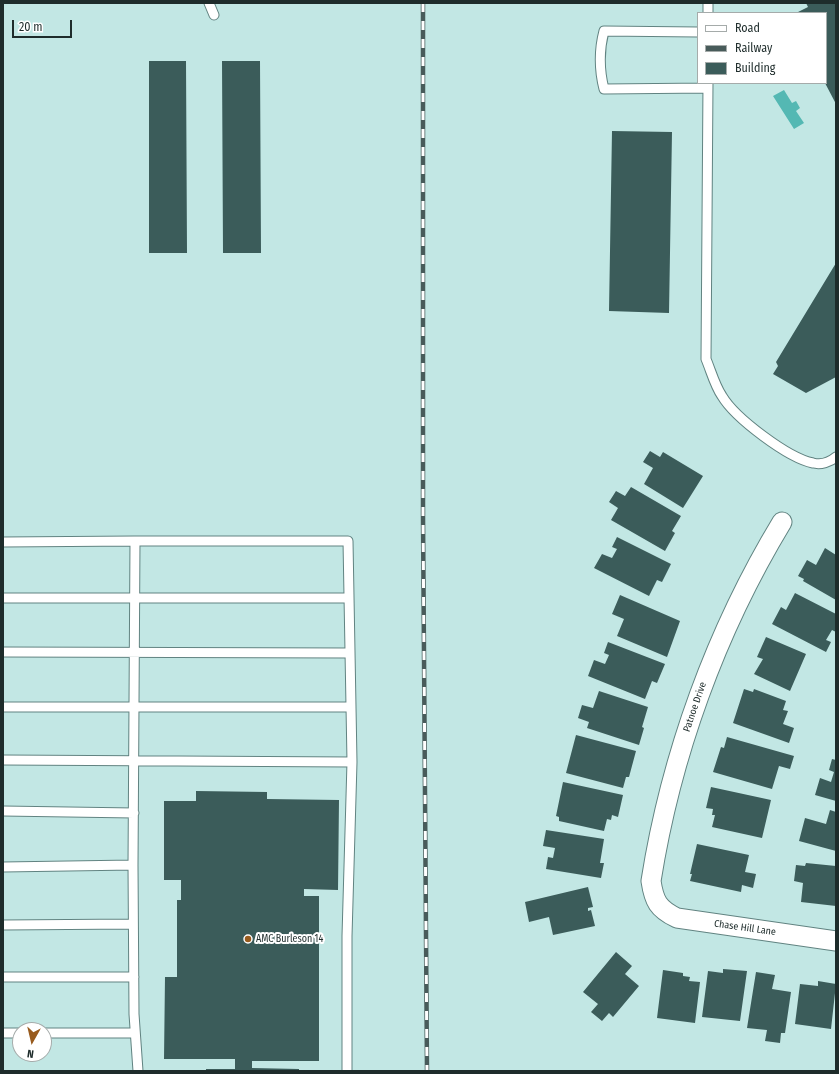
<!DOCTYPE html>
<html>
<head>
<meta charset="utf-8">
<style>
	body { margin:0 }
	#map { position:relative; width:839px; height:1074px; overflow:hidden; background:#c2e7e4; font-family:"Fira Sans Condensed",sans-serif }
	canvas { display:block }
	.frame { position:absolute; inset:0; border:4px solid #1e2c2b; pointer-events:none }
	.legend { position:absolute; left:697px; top:12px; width:130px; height:72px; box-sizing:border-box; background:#fff; border:1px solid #a5abaa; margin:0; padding:5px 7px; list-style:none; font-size:12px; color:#1e2c2b }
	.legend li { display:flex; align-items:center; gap:8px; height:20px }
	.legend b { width:20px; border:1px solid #a5abaa }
	.north { position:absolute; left:12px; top:1022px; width:40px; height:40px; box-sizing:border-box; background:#fff; border:1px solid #a5abaa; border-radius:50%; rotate:188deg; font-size:11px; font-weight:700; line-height:16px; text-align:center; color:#1e2c2b }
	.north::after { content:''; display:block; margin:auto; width:14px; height:18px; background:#985b1e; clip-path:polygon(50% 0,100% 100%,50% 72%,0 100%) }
	.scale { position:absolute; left:12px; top:20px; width:60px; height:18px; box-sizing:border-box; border:2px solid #1e2c2b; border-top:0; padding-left:5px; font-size:12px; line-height:14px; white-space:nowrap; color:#1e2c2b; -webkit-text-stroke:3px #fff; paint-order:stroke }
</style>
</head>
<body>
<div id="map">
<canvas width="839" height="1074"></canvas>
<div class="frame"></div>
<ul class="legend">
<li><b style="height:5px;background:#fff"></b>Road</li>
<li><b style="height:5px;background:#485b5a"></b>Railway</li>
<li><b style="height:11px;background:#3b5c5a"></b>Building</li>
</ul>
<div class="north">N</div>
<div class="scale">20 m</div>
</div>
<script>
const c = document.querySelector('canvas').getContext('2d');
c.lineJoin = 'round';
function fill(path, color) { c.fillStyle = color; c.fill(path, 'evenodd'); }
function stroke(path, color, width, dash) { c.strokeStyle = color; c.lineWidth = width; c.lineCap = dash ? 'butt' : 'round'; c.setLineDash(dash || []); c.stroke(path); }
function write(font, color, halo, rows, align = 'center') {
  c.font = font + ' "Fira Sans Condensed",sans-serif'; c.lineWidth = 4; c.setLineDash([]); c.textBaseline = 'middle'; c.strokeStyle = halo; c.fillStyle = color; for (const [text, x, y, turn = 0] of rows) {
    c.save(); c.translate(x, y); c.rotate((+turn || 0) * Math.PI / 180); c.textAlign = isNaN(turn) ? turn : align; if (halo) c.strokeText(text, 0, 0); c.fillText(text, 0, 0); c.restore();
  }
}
fill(new Path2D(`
	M 784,90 L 792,103 L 796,101 L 800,108 L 796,111 L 804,123 L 794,129 L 773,96 Z`), '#54b8b3');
fill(new Path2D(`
	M 806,3 L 836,3 L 836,104 L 825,83 L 826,13 L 796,13 L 808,7 Z
	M 149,61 L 186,61 L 187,253 L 149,253 Z
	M 222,61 L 260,61 L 261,253 L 223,253 Z
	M 612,131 L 672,132 L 669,313 L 609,311 Z
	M 836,263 L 836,377 L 806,393 L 773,374 L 778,366 L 776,362 Z
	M 650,451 L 660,457 L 663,452 L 703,476 L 683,508 L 644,484 L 653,468 L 643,462 Z
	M 631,487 L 681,516 L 672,531 L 675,533 L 665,551 L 611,520 L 618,508 L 609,502 L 616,491 L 625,496 Z
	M 617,537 L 671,564 L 662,582 L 657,580 L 649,596 L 594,568 L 602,554 L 612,558 L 617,549 L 612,547 Z
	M 825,548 L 836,555 L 836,600 L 803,581 L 804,579 L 798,576 L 807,560 L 816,565 Z
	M 795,593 L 836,614 L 836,632 L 832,630 L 826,640 L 831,642 L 826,652 L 772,624 L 781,607 L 786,610 Z
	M 620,595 L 680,621 L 667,657 L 617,636 L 624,619 L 612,614 Z
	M 766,637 L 806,654 L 790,691 L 754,674 L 763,659 L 757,657 Z
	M 608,642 L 665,664 L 657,683 L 652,681 L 645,699 L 588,676 L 594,660 L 605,664 L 609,655 L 604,653 Z
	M 744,689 L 753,692 L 754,689 L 786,701 L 783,710 L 788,711 L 783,724 L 794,728 L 789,743 L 733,723 Z
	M 599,691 L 648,707 L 642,727 L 644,728 L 639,745 L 587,728 L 589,722 L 578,718 L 582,705 L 593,708 Z
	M 576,735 L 636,751 L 629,777 L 626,777 L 623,788 L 566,773 Z
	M 727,737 L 794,756 L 790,769 L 779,766 L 772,789 L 713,772 L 721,747 L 724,748 Z
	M 832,759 L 836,760 L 836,801 L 815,795 L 820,778 L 831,782 L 834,772 L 829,770 Z
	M 563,782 L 623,795 L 618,817 L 612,815 L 611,820 L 607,819 L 604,831 L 559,821 L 559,817 L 556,816 Z
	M 711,787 L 771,800 L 762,838 L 712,827 L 715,815 L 712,815 L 713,809 L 706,808 Z
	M 196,791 L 267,792 L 267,799 L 339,800 L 338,890 L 304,889 L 304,896 L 319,896 L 319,1061 L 252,1061 L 252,1068 L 299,1069 L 299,1071 L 206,1071 L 206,1069 L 235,1069 L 235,1059 L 164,1059 L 165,977 L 177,977 L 177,900 L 181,900 L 181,880 L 164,880 L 164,801 L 196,801 Z
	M 830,810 L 836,812 L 836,851 L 799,841 L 805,818 L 826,824 Z
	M 546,830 L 604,839 L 600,863 L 604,863 L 601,878 L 546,869 L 548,857 L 553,858 L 555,848 L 543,846 Z
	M 697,844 L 749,855 L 745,872 L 756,874 L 753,888 L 742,885 L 741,892 L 690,881 L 692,874 L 690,874 Z
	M 806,863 L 836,866 L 836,906 L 801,902 L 803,883 L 794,881 L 796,865 L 805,866 Z
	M 588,887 L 593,907 L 588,908 L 588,911 L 591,910 L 595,926 L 553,935 L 549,917 L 529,922 L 525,902 Z
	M 616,952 L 632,966 L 625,974 L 639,986 L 613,1017 L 609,1013 L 602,1021 L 591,1012 L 598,1004 L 583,992 Z
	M 723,969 L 747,971 L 740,1021 L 702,1017 L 708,971 L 723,973 Z
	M 663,970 L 683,973 L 683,976 L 690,977 L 689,981 L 700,982 L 695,1023 L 657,1018 Z
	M 756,972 L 775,975 L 772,989 L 791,992 L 785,1033 L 781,1033 L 780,1043 L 765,1041 L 767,1030 L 747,1028 Z
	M 818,981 L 836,984 L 831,1029 L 795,1024 L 800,984 L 818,986 Z`), '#3b5c5a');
const lane = new Path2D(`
	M 209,3 L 214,15
	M 708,13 L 708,3
	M 698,32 L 604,31 C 599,50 599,69 604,89 L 708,88
	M 708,83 L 706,359 C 711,371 715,386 722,396 C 735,418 788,458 813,463 C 821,465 830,462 836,457
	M 3,542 L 135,541 L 133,865 L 134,1014 L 138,1071
	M 3,598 L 349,598
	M 3,652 L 349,653
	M 3,707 L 351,707
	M 3,760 L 352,762 L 348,541 L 135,541
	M 3,811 L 134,813
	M 3,867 L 133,865
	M 3,925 L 133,924
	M 3,977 L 134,977
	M 3,1033 L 20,1033
	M 44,1033 L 135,1033
	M 347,1071 L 347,936 L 352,762`);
const street = new Path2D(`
	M 782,522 C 716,631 671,755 651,881 C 654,901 658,909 677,918 L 836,941`);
stroke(lane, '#618381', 11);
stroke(street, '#618381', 21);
stroke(lane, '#fff', 9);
stroke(street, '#fff', 19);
const rail = new Path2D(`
	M 423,3 L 423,516 L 427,1071`);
stroke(rail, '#485b5a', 4.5);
stroke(rail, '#fff', 3, [9]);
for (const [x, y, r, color] of [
	[248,939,4,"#985b1e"]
]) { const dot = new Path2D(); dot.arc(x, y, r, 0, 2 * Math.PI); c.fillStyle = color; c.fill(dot); stroke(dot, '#fff', 1.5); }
write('10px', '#1e2c2b', '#fff', [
	["Patnoe Drive",695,707,-71],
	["Chase Hill Lane",745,928,8]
]);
write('10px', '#1e2c2b', '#fff', [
	["AMC Burleson 14",256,939]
], 'left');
</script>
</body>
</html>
